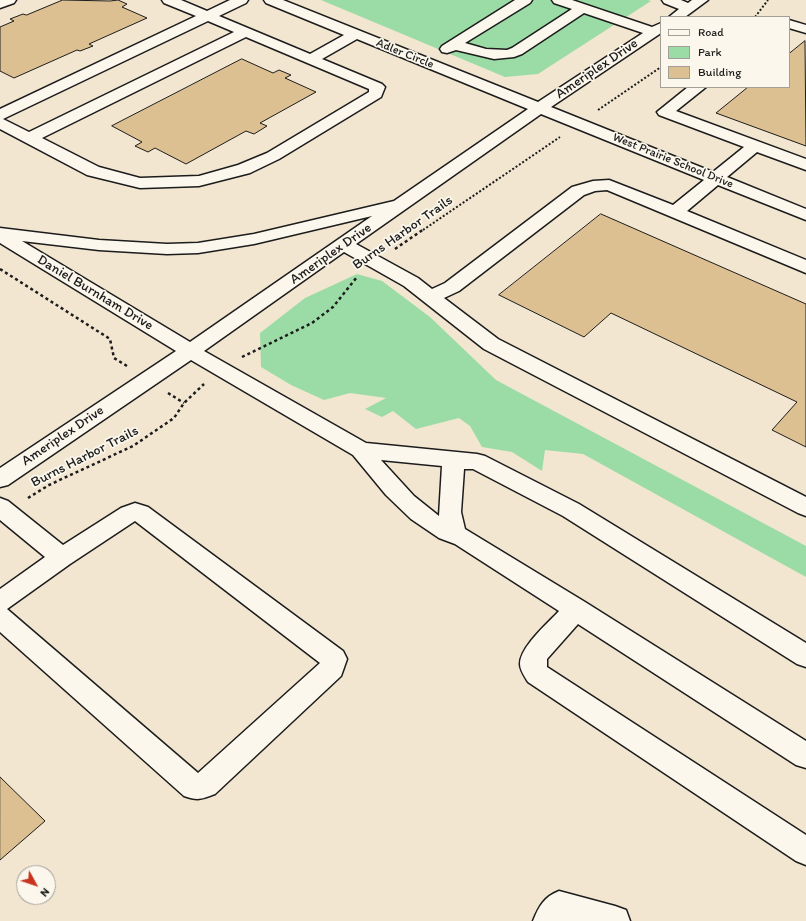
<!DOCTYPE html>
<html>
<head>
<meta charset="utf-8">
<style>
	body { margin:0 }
	#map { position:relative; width:806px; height:921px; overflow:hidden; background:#f2e6d1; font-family:Itim,sans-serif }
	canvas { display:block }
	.legend { position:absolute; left:660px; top:16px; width:130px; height:72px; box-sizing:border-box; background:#fbf7ec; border:1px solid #a29f99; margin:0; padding:5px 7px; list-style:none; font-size:12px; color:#1c1c1c }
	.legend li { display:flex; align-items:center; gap:8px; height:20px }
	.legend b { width:20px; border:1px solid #a29f99 }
	.north { position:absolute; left:16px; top:865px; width:40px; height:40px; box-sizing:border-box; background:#fbf7ec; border:1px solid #a29f99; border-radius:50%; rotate:130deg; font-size:11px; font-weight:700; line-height:16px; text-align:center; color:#1c1c1c }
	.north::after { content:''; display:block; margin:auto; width:14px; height:18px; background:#c8321e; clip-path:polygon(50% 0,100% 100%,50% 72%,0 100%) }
</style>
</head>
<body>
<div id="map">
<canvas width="806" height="921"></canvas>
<ul class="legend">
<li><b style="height:5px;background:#fbf7ec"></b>Road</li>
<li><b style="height:11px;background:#9bdca6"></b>Park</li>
<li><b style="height:11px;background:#ddc091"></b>Building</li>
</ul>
<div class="north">N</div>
</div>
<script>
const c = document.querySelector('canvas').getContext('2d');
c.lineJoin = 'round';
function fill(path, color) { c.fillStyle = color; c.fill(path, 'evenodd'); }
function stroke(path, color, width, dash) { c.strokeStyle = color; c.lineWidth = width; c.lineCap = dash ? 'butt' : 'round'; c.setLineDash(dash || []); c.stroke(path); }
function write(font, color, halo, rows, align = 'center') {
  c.font = font + ' Itim,sans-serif'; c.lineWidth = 3.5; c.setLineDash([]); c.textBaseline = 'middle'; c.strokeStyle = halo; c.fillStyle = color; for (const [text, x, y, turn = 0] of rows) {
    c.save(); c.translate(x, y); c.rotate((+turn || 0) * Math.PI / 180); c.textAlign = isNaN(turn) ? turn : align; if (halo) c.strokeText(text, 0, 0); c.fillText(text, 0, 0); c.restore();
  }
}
fill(new Path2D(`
	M 321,0 L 648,0 L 651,1 L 538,74 L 505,77 Z
	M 357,274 L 382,281 L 430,317 L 496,380 L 806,546 L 806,577 L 583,454 L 545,450 L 542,471 L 512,452 L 482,447 L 470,426 L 459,418 L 416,429 L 393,411 L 382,417 L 365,409 L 386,398 L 350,393 L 324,400 L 291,385 L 261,367 L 260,333 L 305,298 Z`), '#9bdca6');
const building = new Path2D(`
	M 63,0 L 110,1 L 118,0 L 127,4 L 122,7 L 147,18 L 89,44 L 93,46 L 80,51 L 77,50 L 14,78 L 0,71 L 0,27 L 14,21 L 10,19 L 23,14 L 26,15 Z
	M 805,41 L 806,146 L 716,113 L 748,87 L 789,87 L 789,54 Z
	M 242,59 L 273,73 L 279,70 L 291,75 L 285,78 L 316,92 L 260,123 L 267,126 L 254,134 L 246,131 L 186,164 L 155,148 L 148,152 L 135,146 L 142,142 L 112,126 Z
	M 601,214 L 806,304 L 806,447 L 772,430 L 797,402 L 611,313 L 584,337 L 499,295 Z
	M 0,777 L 45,821 L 0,860 Z`);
fill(building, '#ddc091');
stroke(building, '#1c1c1c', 1);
const minor = new Path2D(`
	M 0,0 L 16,0 L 14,3 L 0,8 Z
	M 162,0 L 181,0 L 207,11 L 230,0 L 248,0 L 246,3 L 219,16 L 310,54 L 344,35 L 266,3 L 264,0 L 283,0 L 538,102 L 643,33 L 584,13 L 522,54 L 514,57 L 494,59 L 456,50 L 447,53 L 442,52 L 440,49 L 442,46 L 515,0 L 532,0 L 530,3 L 465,43 L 486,49 L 507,50 L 512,48 L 572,9 L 554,3 L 552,0 L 572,0 L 652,27 L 661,23 L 661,33 L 551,107 L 713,172 L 744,147 L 659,115 L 657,112 L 688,87 L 706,87 L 676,111 L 806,159 L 806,170 L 757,152 L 727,177 L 806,209 L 806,220 L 718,185 L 687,211 L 806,260 L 806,273 L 607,190 L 595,191 L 584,195 L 459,291 L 444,298 L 498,339 L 806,497 L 806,516 L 798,513 L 484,349 L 404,286 L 344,252 L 204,351 L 366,443 L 477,454 L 485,456 L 579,504 L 806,643 L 806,667 L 797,664 L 563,516 L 473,469 L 464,469 L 461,512 L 465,529 L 585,602 L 806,741 L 806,768 L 796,765 L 578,624 L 547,659 L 547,667 L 806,835 L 806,865 L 796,861 L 528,682 C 525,677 520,670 520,664 C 520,647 548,623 559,611 L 455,544 L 439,538 L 411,519 L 386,495 L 353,455 L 191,360 L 8,485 L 0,487 L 0,468 L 176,351 L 0,243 L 0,228 L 99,240 L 167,244 L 198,243 L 254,234 L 394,201 L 528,109 L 357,39 L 322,59 L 382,84 L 385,87 L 381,97 L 279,159 L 250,173 L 199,186 L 140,188 L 87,175 L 0,129 L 0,109 L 196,16 L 164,3 ZM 208,21 L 234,32 L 29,132 L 3,119 ZM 246,37 L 369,89 L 369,92 L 267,153 L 238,165 L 199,176 L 140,178 L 99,167 L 42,138 ZM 541,114 L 704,180 L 673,205 L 609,180 L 593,181 L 572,187 L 445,283 L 432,289 L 418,278 L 356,244 ZM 372,216 L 190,342 L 22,241 L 99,250 L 167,254 L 198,253 L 254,244 ZM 381,460 L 442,466 L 439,516 L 414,496 Z
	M 662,0 L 681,0 L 688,3 L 692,0 L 708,0 L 685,17 L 669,17 L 679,9 L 664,3 Z
	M 789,20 L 806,25 L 806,33 L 789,28 Z
	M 0,498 L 8,501 L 63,545 L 121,508 L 135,503 L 148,507 L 343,651 L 347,659 L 341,676 L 215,794 C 202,799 198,801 184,796 L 0,632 L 0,589 L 45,557 L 0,520 ZM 135,521 L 320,663 L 198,773 L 7,609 L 70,564 Z
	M 559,891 L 615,906 L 626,910 L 630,921 L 533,921 C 539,906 544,897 559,891 Z`);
stroke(minor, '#1c1c1c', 3);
stroke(new Path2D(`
	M 755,17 L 768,0
	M 598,110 L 661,67
	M 423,230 L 560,137`), '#1c1c1c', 2, [2, 2]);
stroke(new Path2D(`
	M 395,249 L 424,229
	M 0,269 L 110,339 L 114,358 L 127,366
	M 242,357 L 312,323 L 333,307 L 357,277
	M 168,393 L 184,403
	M 28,498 L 49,485 L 133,446 L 174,418 L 184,403 L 204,384`), '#1c1c1c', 2.5, [3, 3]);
fill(minor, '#fbf7ec');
write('12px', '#1c1c1c', '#fbf7ec', [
	["Adler Circle",405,54,22],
	["West Prairie School Drive",673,161,22]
]);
write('14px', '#1c1c1c', '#fbf7ec', [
	["Ameriplex Drive",597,69,-34],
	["Burns Harbor Trails",403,233,-35],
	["Ameriplex Drive",331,254,-35],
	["Daniel Burnham Drive",95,293,31],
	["Ameriplex Drive",63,436,-34],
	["Burns Harbor Trails",85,457,-27]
]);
</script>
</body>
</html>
